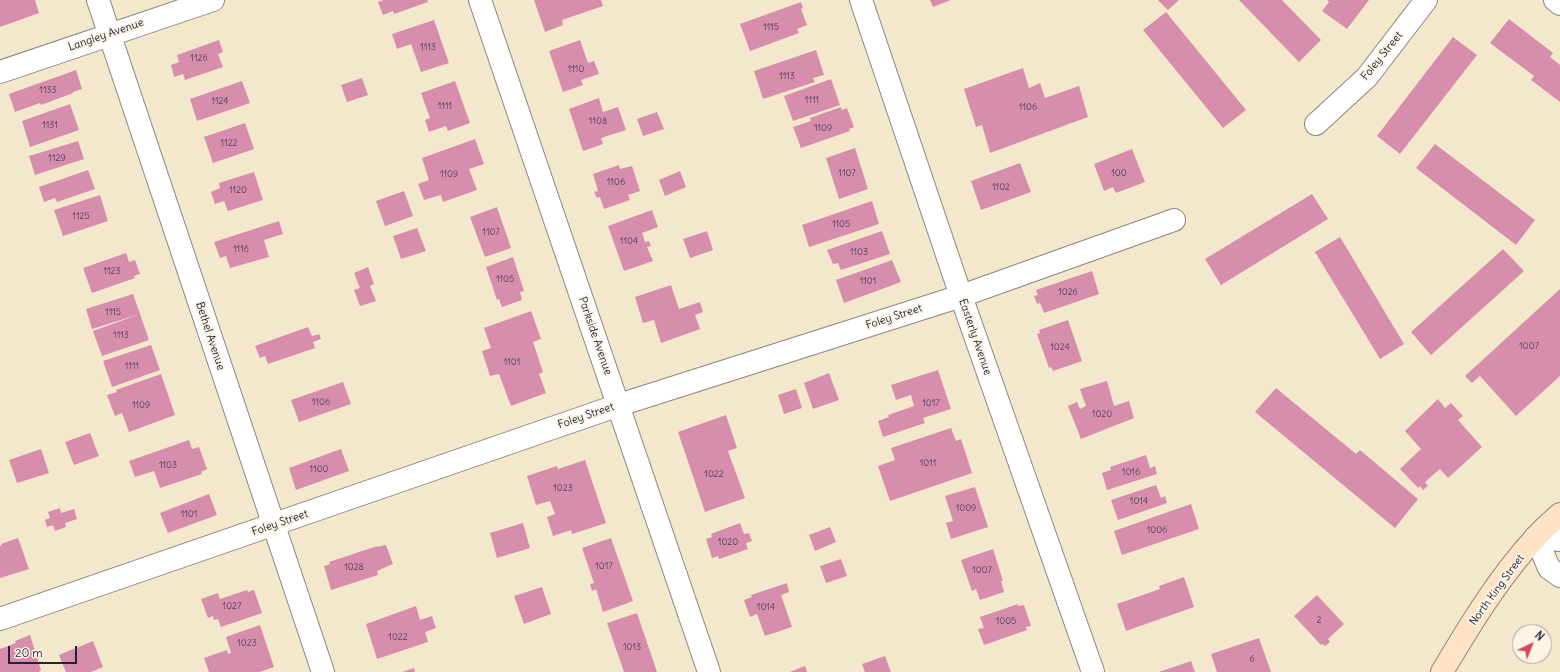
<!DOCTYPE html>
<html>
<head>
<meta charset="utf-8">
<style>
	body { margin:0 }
	#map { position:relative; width:1560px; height:672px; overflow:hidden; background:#f3e8cc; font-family:Delius,sans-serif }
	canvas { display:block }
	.north { position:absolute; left:1512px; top:624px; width:40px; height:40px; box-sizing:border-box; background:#fcf5e5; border:1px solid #a5a1a1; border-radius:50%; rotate:43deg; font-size:11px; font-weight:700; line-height:16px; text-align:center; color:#22223b }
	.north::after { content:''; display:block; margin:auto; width:14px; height:18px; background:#d1495b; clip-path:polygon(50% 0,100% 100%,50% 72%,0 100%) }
	.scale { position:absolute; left:8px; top:646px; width:69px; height:18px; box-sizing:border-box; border:2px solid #22223b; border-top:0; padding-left:5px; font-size:12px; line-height:14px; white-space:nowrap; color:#22223b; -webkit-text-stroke:3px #fcf5e5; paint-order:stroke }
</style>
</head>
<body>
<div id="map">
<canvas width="1560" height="672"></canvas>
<div class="north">N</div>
<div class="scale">20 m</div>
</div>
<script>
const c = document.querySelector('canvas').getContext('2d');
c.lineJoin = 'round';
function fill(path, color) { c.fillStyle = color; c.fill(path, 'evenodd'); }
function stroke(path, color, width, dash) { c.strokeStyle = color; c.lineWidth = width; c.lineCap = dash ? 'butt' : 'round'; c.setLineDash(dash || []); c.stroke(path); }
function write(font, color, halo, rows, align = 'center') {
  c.font = font + ' Delius,sans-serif'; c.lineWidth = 4; c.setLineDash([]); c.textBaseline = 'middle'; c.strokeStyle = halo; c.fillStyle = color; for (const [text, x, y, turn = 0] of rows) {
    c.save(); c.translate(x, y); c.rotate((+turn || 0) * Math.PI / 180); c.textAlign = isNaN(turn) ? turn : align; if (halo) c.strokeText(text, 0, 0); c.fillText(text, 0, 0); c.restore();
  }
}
fill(new Path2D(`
	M 0,0 L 35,0 L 39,13 L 0,27 Z
	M 384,0 L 427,0 L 428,2 L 394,14 L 393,11 L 383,15 L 378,2 Z
	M 534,0 L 601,0 L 603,6 L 562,20 L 563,25 L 545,32 Z
	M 930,0 L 951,0 L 933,7 Z
	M 1158,0 L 1179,0 L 1168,10 Z
	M 1239,0 L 1282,0 L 1321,40 L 1299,62 Z
	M 1327,0 L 1369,0 L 1347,29 L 1322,11 L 1329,2 Z
	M 801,2 L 803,8 L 801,9 L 807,25 L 797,29 L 799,33 L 750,51 L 740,24 Z
	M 1166,12 L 1246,110 L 1223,128 L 1143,30 Z
	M 1509,19 L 1553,53 L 1550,57 L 1560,65 L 1560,102 L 1531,80 L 1534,76 L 1490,43 Z
	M 434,20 L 449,63 L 421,72 L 411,44 L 397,49 L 392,34 Z
	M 1453,37 L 1477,55 L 1400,154 L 1377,136 Z
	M 219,40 L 223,52 L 218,54 L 223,67 L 185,80 L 183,74 L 174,77 L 171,65 L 179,62 L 177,55 Z
	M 580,40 L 588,63 L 594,61 L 599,74 L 581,80 L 583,85 L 563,92 L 549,51 Z
	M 816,50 L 824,75 L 813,78 L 815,82 L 763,99 L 754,71 Z
	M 1023,68 L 1029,88 L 1040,83 L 1045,98 L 1079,86 L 1088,117 L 990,153 L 982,125 L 976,127 L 964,89 Z
	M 76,70 L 82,89 L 73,92 L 73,93 L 41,105 L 40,103 L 15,112 L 9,94 Z
	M 362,78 L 368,95 L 347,102 L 341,85 Z
	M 831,79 L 840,105 L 793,121 L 784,96 Z
	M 242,81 L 250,103 L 197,121 L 190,99 Z
	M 455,81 L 470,123 L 448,131 L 446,126 L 429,132 L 425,120 L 430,118 L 421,93 Z
	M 599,98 L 603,112 L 618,107 L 626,130 L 601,138 L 603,144 L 583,151 L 569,109 Z
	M 70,104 L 79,130 L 30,147 L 22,121 Z
	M 841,107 L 842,110 L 847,108 L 854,127 L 849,129 L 850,131 L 801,148 L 793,127 L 811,121 L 810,118 Z
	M 657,112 L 664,129 L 643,136 L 637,119 Z
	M 245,123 L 254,149 L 213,163 L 204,137 Z
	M 475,139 L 484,164 L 469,169 L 477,190 L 443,202 L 441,195 L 424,200 L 418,184 L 429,180 L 422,158 Z
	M 78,141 L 84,159 L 35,175 L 29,156 Z
	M 1435,144 L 1535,220 L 1516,245 L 1416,168 Z
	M 855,148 L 868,189 L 839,199 L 826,158 Z
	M 1132,149 L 1145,182 L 1116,193 L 1113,187 L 1104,191 L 1094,164 Z
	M 1020,163 L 1031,192 L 981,210 L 971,181 Z
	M 619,165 L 620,169 L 632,166 L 640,191 L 628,195 L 630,200 L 604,209 L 600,197 L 597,198 L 594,192 L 598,191 L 593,174 Z
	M 88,170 L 95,189 L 57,202 L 55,198 L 44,202 L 39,187 Z
	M 680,171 L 686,187 L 665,196 L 659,180 Z
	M 254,172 L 263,200 L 228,211 L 224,201 L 215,204 L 211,192 L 220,188 L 219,183 Z
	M 404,191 L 413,216 L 385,226 L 376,201 Z
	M 1312,194 L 1328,219 L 1221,285 L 1205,259 Z
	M 100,195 L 108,221 L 63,236 L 54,210 Z
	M 872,201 L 879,224 L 809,247 L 802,225 Z
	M 497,207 L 511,248 L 485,257 L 470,217 Z
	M 652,210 L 658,227 L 642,233 L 645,242 L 649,241 L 651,246 L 647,247 L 653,261 L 624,271 L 608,226 Z
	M 279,221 L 283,234 L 264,240 L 269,257 L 230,268 L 226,256 L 220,258 L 214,242 Z
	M 417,228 L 426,251 L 401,259 L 393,236 Z
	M 707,231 L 713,250 L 690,258 L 683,239 Z
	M 882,231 L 890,254 L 841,270 L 838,263 L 833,264 L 827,250 Z
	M 1340,237 L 1404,344 L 1380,359 L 1315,252 Z
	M 1503,249 L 1524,271 L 1431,355 L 1411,332 Z
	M 126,253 L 129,262 L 135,260 L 140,274 L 134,276 L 135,278 L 92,293 L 83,268 Z
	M 513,257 L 524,291 L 520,292 L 522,300 L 502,307 L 499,299 L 497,300 L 486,267 Z
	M 892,260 L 901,282 L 844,303 L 836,280 Z
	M 368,267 L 374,284 L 370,286 L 376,301 L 360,306 L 354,290 L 360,288 L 354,273 Z
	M 1092,271 L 1099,294 L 1044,313 L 1040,303 L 1037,304 L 1034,296 L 1038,295 L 1036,290 Z
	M 671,285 L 679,309 L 700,302 L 703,312 L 695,315 L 700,329 L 661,343 L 654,320 L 643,323 L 635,297 Z
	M 1560,289 L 1560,376 L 1516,416 L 1480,376 L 1472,383 L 1465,376 Z
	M 133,294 L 140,314 L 92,329 L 86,309 Z
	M 531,311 L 541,339 L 533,342 L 543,372 L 539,374 L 546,393 L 511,406 L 499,374 L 490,376 L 482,351 L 491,348 L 484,328 Z
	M 140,314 L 149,340 L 102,356 L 93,331 Z
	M 1068,320 L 1082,361 L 1053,371 L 1051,367 L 1049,368 L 1037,334 L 1040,333 L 1039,330 Z
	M 308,327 L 312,336 L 319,334 L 321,339 L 313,342 L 315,348 L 268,364 L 265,356 L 260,358 L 255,346 Z
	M 151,345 L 160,370 L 112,387 L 103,361 Z
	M 938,370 L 951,409 L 923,418 L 925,423 L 883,437 L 878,421 L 889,417 L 888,415 L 914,406 L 911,395 L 896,400 L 891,385 Z
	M 829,373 L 839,400 L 813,409 L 804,383 Z
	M 161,374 L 175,415 L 129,432 L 122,413 L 115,416 L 107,395 L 117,392 L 116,390 Z
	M 1107,381 L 1114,406 L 1129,401 L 1134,418 L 1081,439 L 1068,406 L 1077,402 L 1080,409 L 1086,406 L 1080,389 Z
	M 343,382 L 351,404 L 299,422 L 291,400 Z
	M 1276,388 L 1356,454 L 1360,450 L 1418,499 L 1395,528 L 1255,412 Z
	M 796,389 L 802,408 L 784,414 L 778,395 Z
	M 1438,399 L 1445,408 L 1451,403 L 1463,416 L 1458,420 L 1482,447 L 1448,478 L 1440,469 L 1425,482 L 1428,486 L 1423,490 L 1420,486 L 1418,488 L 1400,469 L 1421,449 L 1405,431 Z
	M 726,415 L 737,448 L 728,451 L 745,498 L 705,512 L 678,432 Z
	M 951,428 L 956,441 L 961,439 L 972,473 L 890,501 L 878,466 L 895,460 L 891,448 Z
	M 90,433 L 99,456 L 74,465 L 65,442 Z
	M 189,440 L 192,449 L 199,447 L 207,469 L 201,472 L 202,474 L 160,488 L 154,471 L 135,477 L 129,461 Z
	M 41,449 L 49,473 L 17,483 L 9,460 Z
	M 341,449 L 349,471 L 296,490 L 289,468 Z
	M 1146,455 L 1150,468 L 1155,466 L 1157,474 L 1107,490 L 1102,473 L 1111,470 L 1110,467 Z
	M 585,460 L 606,523 L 572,534 L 571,530 L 553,536 L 547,517 L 555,514 L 550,501 L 536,505 L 527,476 L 557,466 L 558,469 Z
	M 1156,485 L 1161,498 L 1165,496 L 1167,503 L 1118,520 L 1111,500 Z
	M 975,487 L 988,527 L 951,539 L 946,523 L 953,521 L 945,496 Z
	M 209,494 L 217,515 L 168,533 L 160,513 Z
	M 1191,504 L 1199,529 L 1122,555 L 1114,531 Z
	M 60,508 L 61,513 L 74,509 L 77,519 L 65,523 L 66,527 L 55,531 L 53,525 L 47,527 L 45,520 L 50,518 L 48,512 Z
	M 523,523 L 530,548 L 497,558 L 490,533 Z
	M 740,523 L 744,534 L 749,533 L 752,541 L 746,543 L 748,549 L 719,559 L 718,556 L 712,558 L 706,539 L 712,537 L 711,534 Z
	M 830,527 L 836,542 L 815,551 L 809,535 Z
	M 18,538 L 29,569 L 0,578 L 0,546 L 2,545 L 1,544 Z
	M 611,538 L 633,601 L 603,612 L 596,589 L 592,591 L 590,584 L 594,583 L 582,548 Z
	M 386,545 L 393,564 L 377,571 L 378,575 L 331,590 L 324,566 L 330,564 L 329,562 L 377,546 L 377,547 Z
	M 993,549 L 1003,581 L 1001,581 L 1004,592 L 980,600 L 976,589 L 972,591 L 961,560 Z
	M 841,559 L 847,576 L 826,583 L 820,566 Z
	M 1184,577 L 1194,607 L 1126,631 L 1117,604 L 1160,589 L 1159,586 Z
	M 787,583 L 789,592 L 781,595 L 792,627 L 765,636 L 757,614 L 750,617 L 744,600 L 752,597 L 751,595 Z
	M 542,587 L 551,614 L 524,624 L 514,596 Z
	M 247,590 L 248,592 L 254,590 L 262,613 L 221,627 L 218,619 L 214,620 L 213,616 L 208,618 L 201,599 L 218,593 L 220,599 Z
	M 1317,595 L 1344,624 L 1328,639 L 1330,642 L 1325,646 L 1322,644 L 1321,645 L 1294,616 Z
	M 1018,604 L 1018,606 L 1024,605 L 1031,626 L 1026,627 L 1027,630 L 984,645 L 978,629 L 984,628 L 980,617 Z
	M 416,606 L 420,620 L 432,616 L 436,628 L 425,632 L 428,642 L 377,659 L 366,624 Z
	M 637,613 L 657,672 L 624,672 L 607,623 Z
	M 260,625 L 274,667 L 260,672 L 209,672 L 204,658 L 227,650 L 228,654 L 231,653 L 226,637 Z
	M 30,635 L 41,670 L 39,672 L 0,672 L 0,649 L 16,643 L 15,641 Z
	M 1259,638 L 1271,672 L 1217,672 L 1211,654 Z
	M 93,641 L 103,667 L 91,672 L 66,672 L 59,655 Z
	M 885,656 L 891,672 L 865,672 L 862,664 Z
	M 1191,661 L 1195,672 L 1159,672 Z
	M 805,666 L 807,672 L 790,672 Z
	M 414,668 L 415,672 L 402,672 Z`), '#d78ead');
const minor = new Path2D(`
	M 98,0 L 323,672
	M 480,0 L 709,672
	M 861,0 L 961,296 L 1093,672
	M 1555,0 L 1560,4
	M 0,72 L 213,0
	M 1316,124 L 1367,77 L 1426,0
	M 1536,537 L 1549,568 L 1560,576
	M 1536,537 L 1560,540
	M 0,619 L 619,405 L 961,296 L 1174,220`);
const secondary = new Path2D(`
	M 1442,672 C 1470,625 1499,577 1536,537 C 1543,529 1552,521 1560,514`);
stroke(minor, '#8a8584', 24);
stroke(secondary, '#8a8584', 24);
stroke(minor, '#fff', 22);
stroke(secondary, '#fee4c5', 22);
write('9px', '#4f3d58', null, [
	["1115",771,27],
	["1113",428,47],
	["1126",199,58],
	["1110",576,69],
	["1113",787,76],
	["1133",48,90],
	["1111",812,100],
	["1124",220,101],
	["1111",445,106],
	["1106",1028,107],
	["1108",598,121],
	["1131",50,125],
	["1109",823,128],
	["1122",229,143],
	["1129",57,158],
	["1107",847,173],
	["100",1119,173],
	["1109",449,174],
	["1106",616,182],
	["1102",1001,187],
	["1120",238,190],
	["1125",81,216],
	["1105",841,224],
	["1107",491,232],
	["1104",629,241],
	["1116",241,249],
	["1103",859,252],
	["1123",112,271],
	["1105",505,279],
	["1101",868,281],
	["1026",1068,292],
	["1115",113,312],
	["1113",121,335],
	["1007",1529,346],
	["1024",1060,347],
	["1101",512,362],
	["1111",132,366],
	["1106",321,402],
	["1017",931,403],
	["1109",141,405],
	["1020",1102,414],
	["1011",928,463],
	["1103",168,465],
	["1100",319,469],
	["1016",1131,472],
	["1022",714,474],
	["1023",563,488],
	["1014",1139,501],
	["1009",966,508],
	["1101",189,514],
	["1006",1157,530],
	["1020",728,542],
	["1017",604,566],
	["1028",354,567],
	["1007",982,570],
	["1027",232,606],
	["1014",766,607],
	["2",1319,620],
	["1005",1006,621],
	["1022",398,637],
	["1023",247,643],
	["1013",632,647],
	["6",1252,659]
]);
write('11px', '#22223b', '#fcf5e5', [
	["Langley Avenue",106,35,-19],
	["Foley Street",1382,56,-51],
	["Foley Street",894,317,-18],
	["Bethel Avenue",210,336,72],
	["Parkside Avenue",595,336,71],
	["Easterly Avenue",975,337,71],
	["Foley Street",586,416,-19],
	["Foley Street",280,523,-19],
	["North King Street",1497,590,-54]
]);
</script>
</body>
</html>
